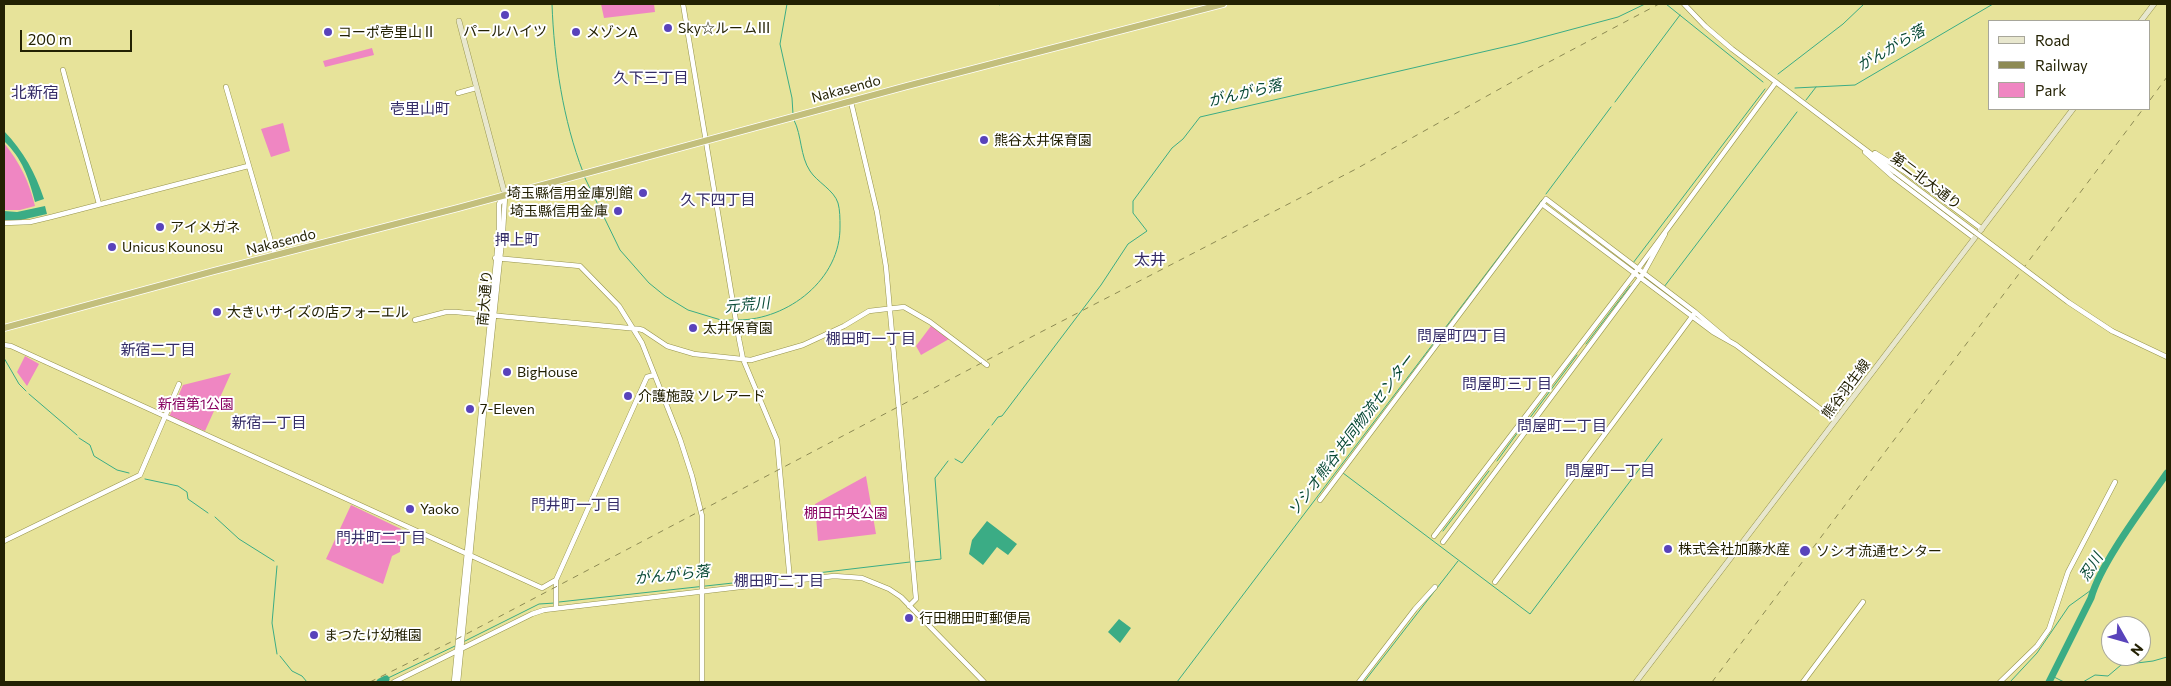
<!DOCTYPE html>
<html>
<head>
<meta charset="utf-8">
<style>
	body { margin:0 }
	#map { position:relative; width:2171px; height:686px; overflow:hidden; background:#e7e39a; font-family:Commissioner,sans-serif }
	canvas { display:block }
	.frame { position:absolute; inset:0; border:5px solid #232103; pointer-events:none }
	.legend { position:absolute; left:1988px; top:20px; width:162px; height:90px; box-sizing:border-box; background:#fff; border:1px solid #a7a69a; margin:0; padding:6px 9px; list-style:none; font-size:15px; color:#232103 }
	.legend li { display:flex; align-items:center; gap:10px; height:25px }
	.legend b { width:25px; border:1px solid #a7a69a }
	.north { position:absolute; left:2101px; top:616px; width:50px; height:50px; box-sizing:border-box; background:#fff; border:1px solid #a7a69a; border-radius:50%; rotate:128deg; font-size:14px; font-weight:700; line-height:20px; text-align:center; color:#232103 }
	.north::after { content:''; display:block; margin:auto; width:18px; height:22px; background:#5943bb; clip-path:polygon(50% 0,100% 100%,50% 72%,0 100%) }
	.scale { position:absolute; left:20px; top:30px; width:112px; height:22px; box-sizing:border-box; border:2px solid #232103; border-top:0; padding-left:6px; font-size:15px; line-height:18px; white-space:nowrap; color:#232103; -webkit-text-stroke:4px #fff; paint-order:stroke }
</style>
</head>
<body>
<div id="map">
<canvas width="2171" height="686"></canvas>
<div class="frame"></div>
<ul class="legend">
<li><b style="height:6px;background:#e8e7ce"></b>Road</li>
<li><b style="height:6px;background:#8d8a54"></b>Railway</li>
<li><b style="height:14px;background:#ef86c2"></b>Park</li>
</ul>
<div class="north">N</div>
<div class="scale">200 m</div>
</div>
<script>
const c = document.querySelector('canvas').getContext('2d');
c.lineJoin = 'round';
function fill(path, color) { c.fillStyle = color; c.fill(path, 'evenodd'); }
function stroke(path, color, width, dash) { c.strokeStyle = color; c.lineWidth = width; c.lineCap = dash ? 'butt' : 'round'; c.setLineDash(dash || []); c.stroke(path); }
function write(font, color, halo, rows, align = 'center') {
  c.font = font + ' Commissioner,"Noto Sans JP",sans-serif'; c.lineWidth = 4; c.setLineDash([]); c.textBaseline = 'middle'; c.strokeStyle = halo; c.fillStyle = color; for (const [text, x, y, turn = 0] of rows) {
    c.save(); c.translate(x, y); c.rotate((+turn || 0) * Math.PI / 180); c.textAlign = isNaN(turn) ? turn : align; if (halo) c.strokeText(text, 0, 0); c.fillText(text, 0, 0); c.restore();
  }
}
fill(new Path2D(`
	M 601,4 L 654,4 L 655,12 L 604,18 Z
	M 372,48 L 374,55 L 325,67 L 323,61 Z
	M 283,123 L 290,151 L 271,157 L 261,129 Z
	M 4,143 C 20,163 29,181 35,206 L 20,210 L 4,210 Z
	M 931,326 L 949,339 L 921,355 L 916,346 Z
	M 25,356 L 39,364 L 27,386 L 17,372 Z
	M 231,373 L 205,431 L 169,417 L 183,385 Z
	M 866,476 L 876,534 L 818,541 L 815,504 Z
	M 351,505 L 401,529 L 400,552 L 392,556 L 383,584 L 326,559 Z`), '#ef86c2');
fill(new Path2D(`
	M 4,131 C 24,152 35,172 44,199 L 35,202 C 29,178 22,158 4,141 Z
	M 45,206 L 47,214 L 21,220 L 4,220 L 4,211 L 17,212 Z
	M 987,521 L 1017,544 L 1008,555 L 997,547 L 983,565 L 969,554 L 972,540 Z
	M 1119,619 L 1131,628 L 1120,643 L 1108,632 Z`), '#3bac85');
stroke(new Path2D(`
	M 552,4 C 554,60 563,120 583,172
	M 787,4 L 780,44 L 792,98 L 793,114
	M 1666,4 L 1763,82
	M 1000,5 L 1001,4
	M 1778,74 L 1843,24 L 1864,4
	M 1795,88 L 1855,85 L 1993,4
	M 1806,100 L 1816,87
	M 1615,102 L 1680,15
	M 584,176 L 620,250 L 649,283 L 665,296 L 688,310 L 721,320 L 734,320
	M 1546,194 L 1611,107
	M 1633,263 L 1765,89
	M 1664,287 L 1797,112
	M 738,320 C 788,320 841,279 840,226 C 840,219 840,210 838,203 C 834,190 817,182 810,171 C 800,156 802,136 794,120
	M 1586,344 L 1630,286
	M 4,358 L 19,384 L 26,391
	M 29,394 L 77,435
	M 1529,419 L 1577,355
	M 992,425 L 998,417 L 1002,416 L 1101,285 L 1128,244 L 1147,231 L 1133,213 L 1133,201 L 1172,148 L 1183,139 L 1200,117 L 1517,44 L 1618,17 L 1645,4
	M 79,438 L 90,445 L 94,456 L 117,470 L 129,473
	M 955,459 L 962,463 L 989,429
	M 1497,461 L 1521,428
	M 1343,473 L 1530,614 L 1662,439
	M 145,479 L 178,486 L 187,492 L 188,499 L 208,513
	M 215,517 L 239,539 L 274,561
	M 1443,531 L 1489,471
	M 914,562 L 941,559 L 935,478 L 948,461
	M 792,576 L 910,562
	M 559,602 L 788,577
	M 463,642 L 539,604 L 555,603
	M 277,654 L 272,623 L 277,566
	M 280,656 L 292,671 L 302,676 L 307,682
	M 2052,676 L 2064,682
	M 386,679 L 455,646
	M 1177,682 L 1542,200
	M 1364,682 L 1458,561
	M 2010,682 L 2037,653 L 2069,606 L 2094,588
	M 2083,682 L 2095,675 L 2108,676 L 2121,665 L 2153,661 L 2167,657`), '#3bac85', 1);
stroke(new Path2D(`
	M 380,682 L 386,679
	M 2049,682 L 2091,598 C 2101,562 2145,505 2167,473`), '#3bac85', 7);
const tertiary = new Path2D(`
	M 683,4 L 739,339 L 743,359 L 777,440 L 790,581
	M 1684,4 L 1705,26 L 1732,49 L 1895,172
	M 63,70 L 99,204
	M 226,87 L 274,252
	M 458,93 L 476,88
	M 851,102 L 877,212 L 886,267 L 916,599 L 909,606
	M 1865,152 L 1892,176 L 1974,238
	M 1875,153 L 1904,171 L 1982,229
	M 1542,204 L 1713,332 L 1736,345 L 1835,420
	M 4,223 L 30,222 L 51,217 L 248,166
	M 495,258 L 580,266 L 619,306 L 642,343 L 680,439 L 692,476 L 702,516 L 702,682
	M 415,320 L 446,312 L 456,312 L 639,329 L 643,330 L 667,346 L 694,354 L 751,360 L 803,345 L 844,326 L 869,311 L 904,307 L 930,322 L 987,365
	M 2112,331 L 2167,357
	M 4,345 L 11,346 L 542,588 L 556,580
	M 1320,500 L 1546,199 L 1695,312 L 1728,340
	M 1434,536 L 1635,273 L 1776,82
	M 4,541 L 140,475 L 179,384
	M 1443,542 L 1643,274 L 1665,234
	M 1495,582 L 1694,314
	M 556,608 L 556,580 L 647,377 L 654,375
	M 394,682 L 532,614 L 544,610 L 834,576 L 862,578 L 889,589 L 901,597 L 984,682
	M 454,682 L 499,232 L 499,204 L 504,196
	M 458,682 L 485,401 L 503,231 L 505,196
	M 1359,682 L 1415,609 L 1435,587
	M 1803,682 L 1863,602
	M 2000,682 L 2037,646 L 2049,629 L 2068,572 L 2115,482`);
const secondary = new Path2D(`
	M 459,21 L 505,195
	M 2141,21 L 2154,4
	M 1636,682 L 2073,109`);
const trunk = new Path2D(`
	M 4,328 L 214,271 L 458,208 L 907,86 L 1223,4`);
stroke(tertiary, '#96934c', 5.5);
stroke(secondary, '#96934c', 6);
stroke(trunk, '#fff', 8);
stroke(tertiary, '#fff', 4.5);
stroke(secondary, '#e8e7ce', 5);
stroke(trunk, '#c3bf7c', 6);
stroke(new Path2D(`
	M 2150,100 L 2167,77
	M 370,682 L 453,641 L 1010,348 L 1356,169 L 1530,72 L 1659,4
	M 1712,682 L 2143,109`), '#8d8a54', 1, [6, 6]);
const tertiaryBridge = new Path2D(`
	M 1895,172 L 2068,302 L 2112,331`);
stroke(tertiaryBridge, '#96934c', 5.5, []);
stroke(tertiaryBridge, '#fff', 4.5);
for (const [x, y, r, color] of [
	[505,15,5,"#5943bb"],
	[668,28,5,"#5943bb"],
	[328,32,5,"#5943bb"],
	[576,32,5,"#5943bb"],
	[984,140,5,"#5943bb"],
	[643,193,5,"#5943bb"],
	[618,211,5,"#5943bb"],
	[160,227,5,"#5943bb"],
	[112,247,5,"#5943bb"],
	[217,312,5,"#5943bb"],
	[693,328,5,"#5943bb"],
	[507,372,5,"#5943bb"],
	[628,396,5,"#5943bb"],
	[470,409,5,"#5943bb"],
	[410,509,5,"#5943bb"],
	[1668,549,5,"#5943bb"],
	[1805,551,6,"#5943bb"],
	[909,618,5,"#5943bb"],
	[314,635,5,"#5943bb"]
]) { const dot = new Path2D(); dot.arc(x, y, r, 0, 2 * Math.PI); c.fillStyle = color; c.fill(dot); stroke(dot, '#fff', 2); }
write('14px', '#232103', '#fff', [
	["Sky☆ルームⅢ",678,28],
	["パールハイツ",505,31,"center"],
	["コーポ壱里山Ⅱ",338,32],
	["メゾンA",586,32],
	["熊谷太井保育園",994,140],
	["埼玉縣信用金庫別館",633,193,"right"],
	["埼玉縣信用金庫",608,211,"right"],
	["アイメガネ",170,227],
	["Unicus Kounosu",122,247],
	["大きいサイズの店フォーエル",227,312],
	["太井保育園",703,328],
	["BigHouse",517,372],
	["介護施設 ソレアード",638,396],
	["7-Eleven",480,409],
	["Yaoko",420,509],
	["株式会社加藤水産",1678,549],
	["ソシオ流通センター",1816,551],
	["行田棚田町郵便局",919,618],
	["まつたけ幼稚園",324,635]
], 'left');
write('14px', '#232103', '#fff', [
	["Nakasendo",846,89,-15],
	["第二北大通り",1926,181,37],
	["Nakasendo",281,242,-14],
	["南大通り",485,298,-85],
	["熊谷羽生線",1846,389,-53]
]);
write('14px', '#880060', '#fff', [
	["新宿第1公園",196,404],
	["棚田中央公園",846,513]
]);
write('italic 15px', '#094a36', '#fff', [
	["がんがら落",1891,48,-30],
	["がんがら落",1245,93,-13],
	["元荒川",747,305,-5],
	["ソシオ熊谷 共同物流センター",1351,435,-53],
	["忍川",2091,567,-58],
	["がんがら落",672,575,-6]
]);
write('15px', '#342c67', '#fff', [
	["久下三丁目",651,78],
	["壱里山町",420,109],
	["久下四丁目",718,200],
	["押上町",517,240],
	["問屋町四丁目",1462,336],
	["棚田町一丁目",871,339],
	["新宿二丁目",158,350],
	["問屋町三丁目",1507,384],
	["新宿一丁目",269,423],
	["問屋町二丁目",1562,426],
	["問屋町一丁目",1610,471],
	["門井町一丁目",576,505],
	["門井町二丁目",381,538],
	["棚田町二丁目",779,581]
]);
write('16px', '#342c67', '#fff', [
	["北新宿",35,93],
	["太井",1150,260]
]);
</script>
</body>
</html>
